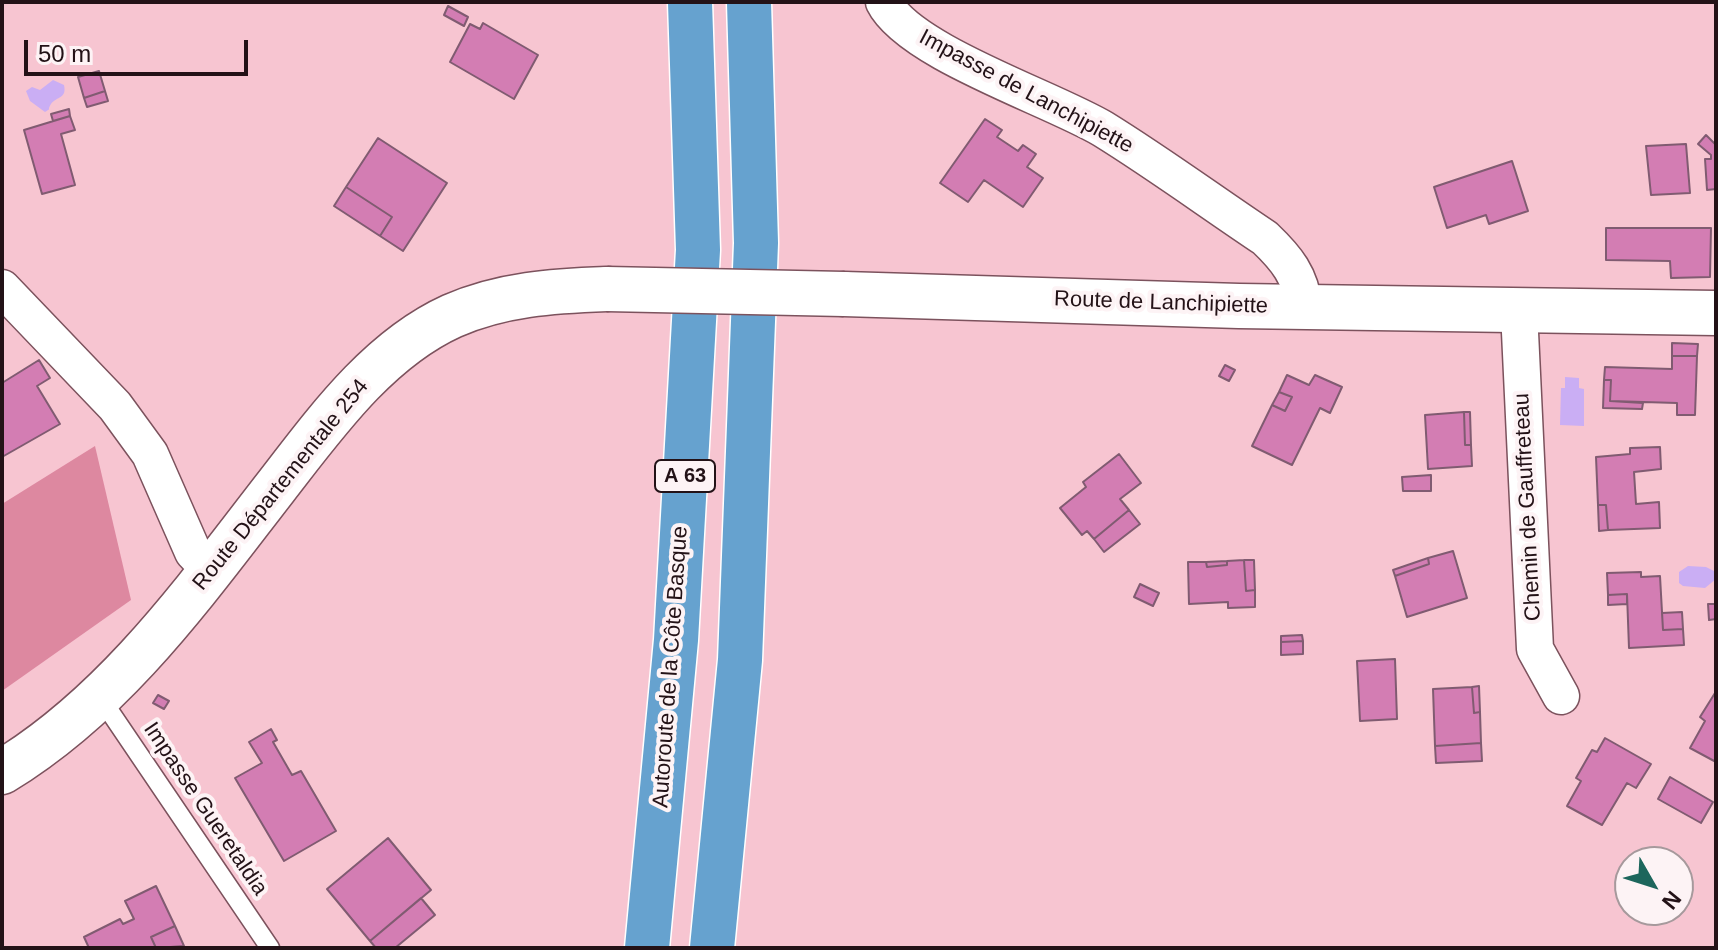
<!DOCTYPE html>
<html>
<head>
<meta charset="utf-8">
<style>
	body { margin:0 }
	#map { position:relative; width:1718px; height:950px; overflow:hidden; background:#f7c5d1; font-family:Arial,sans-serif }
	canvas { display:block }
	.frame { position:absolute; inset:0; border:4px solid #231217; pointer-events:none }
	.north { position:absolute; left:1614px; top:846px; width:80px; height:80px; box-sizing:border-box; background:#fdf3f5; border:2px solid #a6999c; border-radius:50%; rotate:129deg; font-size:22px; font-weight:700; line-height:32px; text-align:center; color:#231217 }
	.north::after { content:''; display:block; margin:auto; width:28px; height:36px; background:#1d665c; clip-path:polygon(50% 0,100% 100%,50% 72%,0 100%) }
	.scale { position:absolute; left:24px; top:40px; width:224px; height:36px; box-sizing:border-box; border:4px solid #231217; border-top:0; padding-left:10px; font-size:24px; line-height:28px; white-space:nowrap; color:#231217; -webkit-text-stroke:6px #fdf3f5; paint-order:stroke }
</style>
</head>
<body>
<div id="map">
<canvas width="1718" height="950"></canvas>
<div class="frame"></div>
<div class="north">N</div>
<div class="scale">50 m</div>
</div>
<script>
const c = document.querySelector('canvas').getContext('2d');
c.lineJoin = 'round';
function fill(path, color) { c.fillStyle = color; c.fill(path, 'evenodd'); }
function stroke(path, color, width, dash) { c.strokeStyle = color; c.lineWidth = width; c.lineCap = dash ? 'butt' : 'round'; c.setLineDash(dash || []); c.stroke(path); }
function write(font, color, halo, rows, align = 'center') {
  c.font = font + ' Arial,sans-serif'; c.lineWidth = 8; c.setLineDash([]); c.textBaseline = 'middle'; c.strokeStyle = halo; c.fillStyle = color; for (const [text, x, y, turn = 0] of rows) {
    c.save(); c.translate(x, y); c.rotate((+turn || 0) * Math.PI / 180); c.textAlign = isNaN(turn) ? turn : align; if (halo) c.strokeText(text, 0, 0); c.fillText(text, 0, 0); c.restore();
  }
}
fill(new Path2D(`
	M 95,446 L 131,600 L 2,691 L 2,504 Z`), '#dd88a0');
fill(new Path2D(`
	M 53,80 L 64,85 C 67,99 57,96 51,104 C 46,112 53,107 45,112 L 30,101 L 26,91 L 32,87 L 40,90 Z
	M 1565,377 L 1579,378 L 1579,388 L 1584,389 L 1584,426 L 1560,425 L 1561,388 L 1565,388 Z
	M 1688,566 L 1706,567 L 1714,571 L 1716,579 L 1705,588 L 1683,586 L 1679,583 L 1679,572 Z`), '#caaef4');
const building = new Path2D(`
	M 448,6 L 468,17 L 464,26 L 444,15 Z
	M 483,23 L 538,55 L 514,99 L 450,62 L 470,24 L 480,29 Z
	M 99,71 L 105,91 L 84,98 L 78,77 Z
	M 105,91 L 108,101 L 87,107 L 84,98 Z
	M 69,109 L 70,116 L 53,121 L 51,114 Z
	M 70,116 L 75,130 L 61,134 L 75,185 L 42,194 L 24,130 Z
	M 985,119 L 1002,130 L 997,137 L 1018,151 L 1023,145 L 1036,154 L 1027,167 L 1043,178 L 1023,207 L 984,180 L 968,202 L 940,183 Z
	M 1706,135 L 1716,145 L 1716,189 L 1707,190 L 1705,159 L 1711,159 L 1711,155 L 1698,144 Z
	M 378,138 L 447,183 L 403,251 L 380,236 L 392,217 L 346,187 Z
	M 1686,144 L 1690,193 L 1651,195 L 1646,146 Z
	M 1512,161 L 1528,211 L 1489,224 L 1486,215 L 1447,228 L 1434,187 Z
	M 346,187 L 392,217 L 380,236 L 334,206 Z
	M 1606,228 L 1711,228 L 1710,277 L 1671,278 L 1670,261 L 1606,260 Z
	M 1672,343 L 1698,344 L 1697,356 L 1672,356 Z
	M 1672,356 L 1697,356 L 1695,415 L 1677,415 L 1677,403 L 1610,401 L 1611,380 L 1604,380 L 1605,367 L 1672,369 Z
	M 39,360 L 50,378 L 37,386 L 60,424 L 2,457 L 2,383 Z
	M 1225,365 L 1235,370 L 1229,381 L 1219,376 Z
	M 1287,375 L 1309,385 L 1315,375 L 1342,387 L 1330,413 L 1320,408 L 1292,465 L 1252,446 L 1272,405 L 1285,411 L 1292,397 L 1279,392 Z
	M 1604,380 L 1611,380 L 1610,401 L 1643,403 L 1642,409 L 1603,408 Z
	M 1279,392 L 1292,397 L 1285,411 L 1272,405 Z
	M 1464,412 L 1465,445 L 1471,445 L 1472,466 L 1428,469 L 1425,415 Z
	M 1464,412 L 1470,412 L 1471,445 L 1465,445 Z
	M 1660,447 L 1661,469 L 1634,472 L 1636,504 L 1659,502 L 1660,528 L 1608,530 L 1606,505 L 1598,505 L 1596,457 L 1630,454 L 1630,448 Z
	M 1119,454 L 1141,483 L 1120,499 L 1129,510 L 1094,539 L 1087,531 L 1082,535 L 1060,508 L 1086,487 L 1083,482 Z
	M 1431,475 L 1431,491 L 1403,491 L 1402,477 Z
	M 1598,505 L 1606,505 L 1608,530 L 1599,531 Z
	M 1129,510 L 1140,524 L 1104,552 L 1094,539 Z
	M 1453,551 L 1467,598 L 1407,617 L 1395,576 L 1429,564 L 1428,558 Z
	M 1428,558 L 1429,564 L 1395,576 L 1393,570 Z
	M 1244,560 L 1254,560 L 1255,590 L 1246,591 Z
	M 1244,560 L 1246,591 L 1255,590 L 1255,607 L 1228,608 L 1228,602 L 1189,604 L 1188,562 L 1206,562 L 1207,567 L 1227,565 L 1227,561 Z
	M 1227,561 L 1227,565 L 1207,567 L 1206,562 Z
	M 1641,572 L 1641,577 L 1660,576 L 1663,630 L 1683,629 L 1684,645 L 1629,648 L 1627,594 L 1608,595 L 1607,573 Z
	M 1140,584 L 1159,593 L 1153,606 L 1134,597 Z
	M 1627,594 L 1627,604 L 1608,605 L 1608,595 Z
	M 1708,604 L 1716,604 L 1716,619 L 1709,620 Z
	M 1682,612 L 1683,629 L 1663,630 L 1662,613 Z
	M 1302,635 L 1303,641 L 1281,642 L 1281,636 Z
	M 1303,641 L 1303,654 L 1281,655 L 1281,642 Z
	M 1395,659 L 1397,719 L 1360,721 L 1357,661 Z
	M 1479,686 L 1480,712 L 1474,713 L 1472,687 Z
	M 1472,687 L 1474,713 L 1480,712 L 1481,743 L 1435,746 L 1433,689 Z
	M 1715,693 L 1716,693 L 1716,762 L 1690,748 L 1705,721 L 1700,717 Z
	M 158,695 L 169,701 L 164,709 L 153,703 Z
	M 271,729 L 277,740 L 273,742 L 292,775 L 301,771 L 336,831 L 284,861 L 235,778 L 262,763 L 249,742 Z
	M 1605,738 L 1651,764 L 1636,788 L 1627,783 L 1602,825 L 1567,806 L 1581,781 L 1576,778 L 1592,750 L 1597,752 Z
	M 1481,743 L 1482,761 L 1436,763 L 1435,746 Z
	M 1670,777 L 1713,802 L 1701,823 L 1658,799 Z
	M 388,838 L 431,890 L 370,941 L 327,889 Z
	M 156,886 L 175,926 L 151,937 L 156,948 L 89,948 L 84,937 L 120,919 L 123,924 L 134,919 L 125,901 Z
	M 421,898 L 435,915 L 395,948 L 376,948 L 370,941 Z
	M 175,926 L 184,946 L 156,948 L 151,937 Z`);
fill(building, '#d37db3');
stroke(building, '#805b71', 2);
const service = new Path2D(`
	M 100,697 L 270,948`);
const minor = new Path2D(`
	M 884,2 C 909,52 1051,98 1103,129 C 1158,163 1211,202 1265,238 C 1286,258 1301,276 1304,307
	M 2,288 L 115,406 L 150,454 L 193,552 L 211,571
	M 1519,311 L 1535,649 L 1561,696`);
const tertiary = new Path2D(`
	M 844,294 L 1239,306 L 1716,313
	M 2,772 C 116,703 195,591 275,488 C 324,425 377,350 452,316 C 502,294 553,291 607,289`);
const motorway = new Path2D(`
	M 647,948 L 676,640 L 698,250 L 690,2
	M 712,948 L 740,660 L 756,243 L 749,2`);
stroke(service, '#7c525d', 21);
stroke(minor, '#7c525d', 39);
stroke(tertiary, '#7c525d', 47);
stroke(motorway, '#fff', 47);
stroke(service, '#fff', 18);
stroke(minor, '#fff', 36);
stroke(tertiary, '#fff', 44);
stroke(motorway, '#66a2cf', 44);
const tertiaryBridge = new Path2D(`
	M 607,289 L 844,294`);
stroke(tertiaryBridge, '#7c525d', 47, []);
stroke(tertiaryBridge, '#fff', 44);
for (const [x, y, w] of [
	[685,476,60]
]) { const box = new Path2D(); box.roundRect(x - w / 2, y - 16, w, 32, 6); c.fillStyle = '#fdf3f5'; c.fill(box); stroke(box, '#231217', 2); }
write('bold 20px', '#231217', null, [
	["A 63",685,476]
]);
write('22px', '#231217', '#fdf3f5', [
	["Impasse de Lanchipiette",1026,92,28],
	["Route de Lanchipiette",1161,303,2],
	["Route Départementale 254",281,485,-51],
	["Chemin de Gauffreteau",1528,507,-93],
	["Autoroute de la Côte Basque",671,667,-86],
	["Impasse Gueretaldia",205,809,56]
]);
</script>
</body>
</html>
